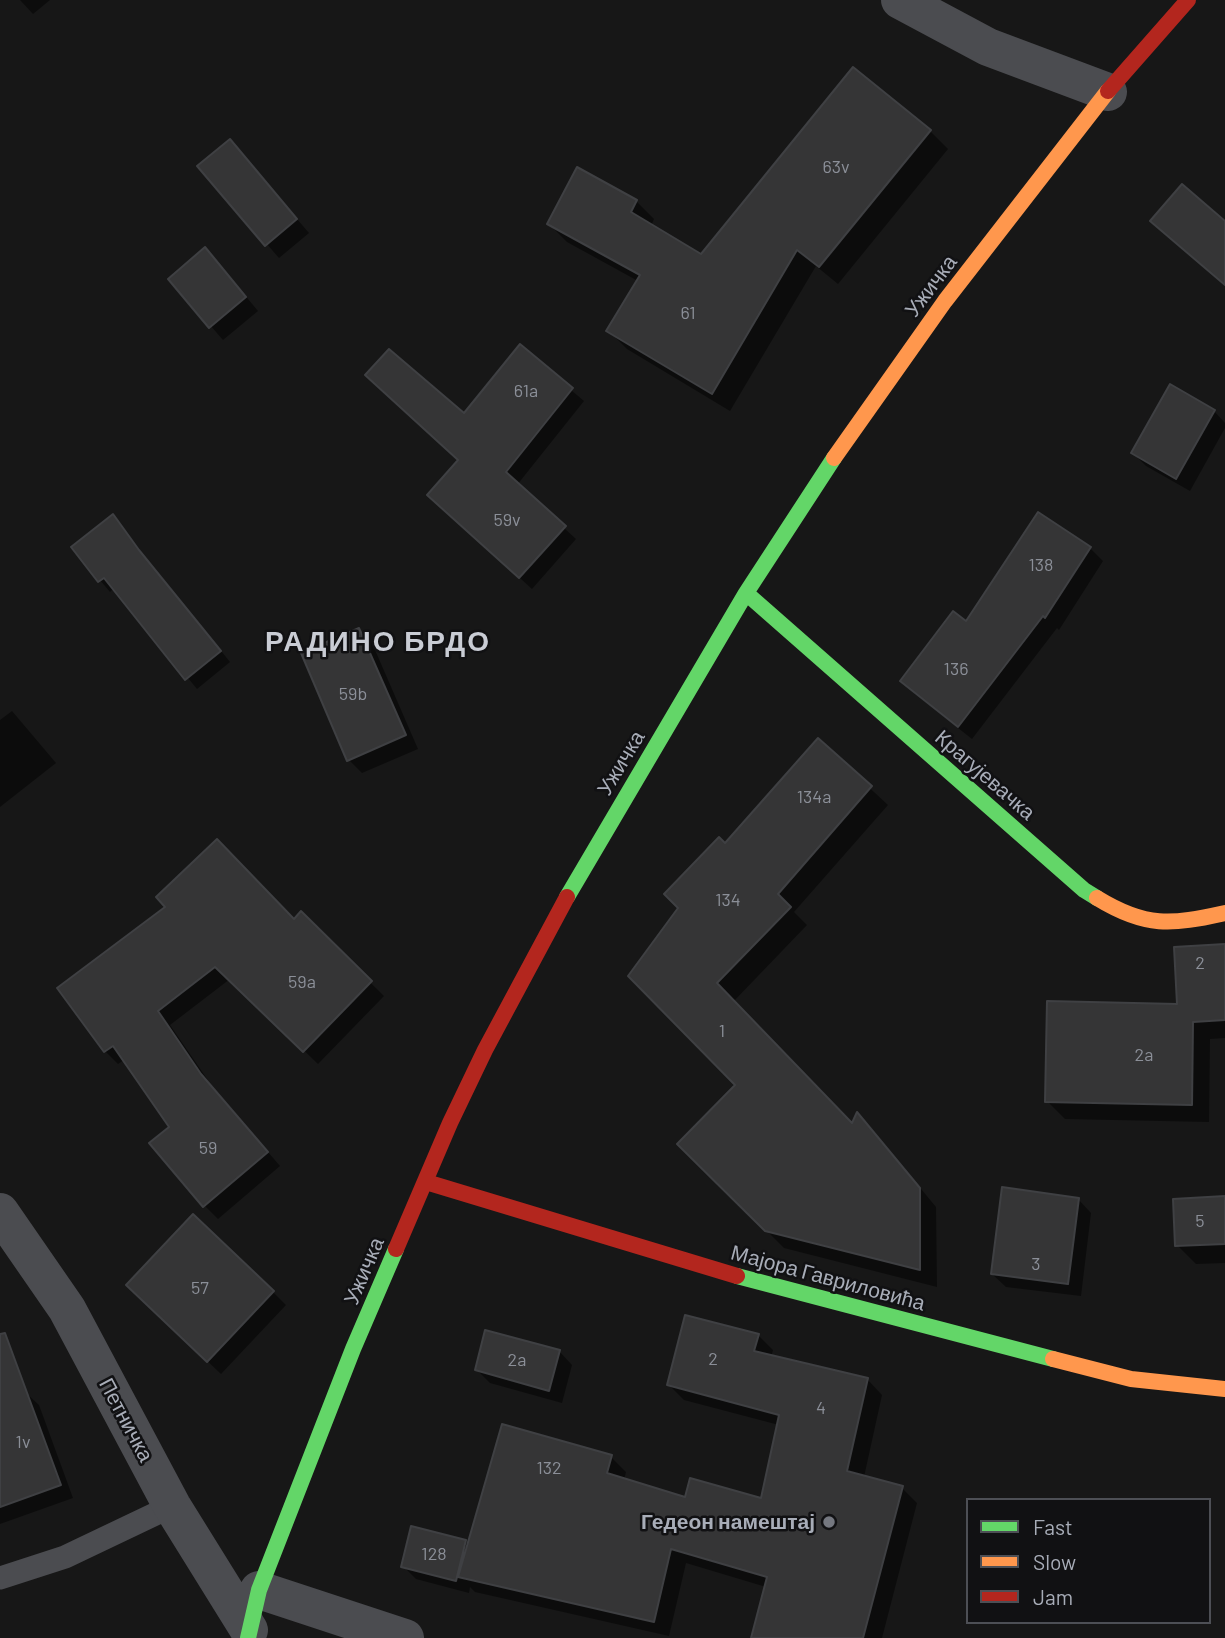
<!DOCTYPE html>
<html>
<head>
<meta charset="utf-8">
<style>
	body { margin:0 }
	#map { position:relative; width:1225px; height:1638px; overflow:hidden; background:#171717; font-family:Barlow,sans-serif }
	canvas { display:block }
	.legend { position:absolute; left:966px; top:1498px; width:245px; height:126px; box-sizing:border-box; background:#111113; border:2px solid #4d4f55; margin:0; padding:9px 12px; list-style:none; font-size:21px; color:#a8adb8 }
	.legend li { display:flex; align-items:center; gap:14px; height:35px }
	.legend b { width:35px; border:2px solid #4d4f55 }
</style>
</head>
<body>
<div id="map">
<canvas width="1225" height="1638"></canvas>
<ul class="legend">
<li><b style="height:9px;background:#63d668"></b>Fast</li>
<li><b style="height:9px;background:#ff974d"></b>Slow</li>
<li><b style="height:9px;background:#b3261e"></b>Jam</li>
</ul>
</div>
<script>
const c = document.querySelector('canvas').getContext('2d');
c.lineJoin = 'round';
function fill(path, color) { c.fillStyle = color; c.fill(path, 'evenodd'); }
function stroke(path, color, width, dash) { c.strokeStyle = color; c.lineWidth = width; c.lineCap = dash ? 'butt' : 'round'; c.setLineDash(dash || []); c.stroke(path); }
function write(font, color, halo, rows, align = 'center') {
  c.font = font + ' Barlow,sans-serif'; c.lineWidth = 5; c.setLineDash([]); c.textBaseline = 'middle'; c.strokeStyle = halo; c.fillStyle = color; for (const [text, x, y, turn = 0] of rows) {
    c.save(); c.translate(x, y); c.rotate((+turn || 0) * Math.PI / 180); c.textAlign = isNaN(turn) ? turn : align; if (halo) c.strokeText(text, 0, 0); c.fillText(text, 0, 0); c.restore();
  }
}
fill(new Path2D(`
	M 20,0 L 50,0 L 33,14 Z
	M 930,131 L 948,149 L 838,284 L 816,266 L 730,411 L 627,349 L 609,331 L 638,281 L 567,242 L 549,224 L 636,201 L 654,219 L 651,226 L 702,256 Z
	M 242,155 L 309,233 L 279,258 L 200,167 Z
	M 218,263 L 258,311 L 223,340 L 170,279 Z
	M 520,347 L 584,401 L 517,485 L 576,539 L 532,589 L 441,506 L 460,460 L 465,415 Z
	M 1214,411 L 1225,423 L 1225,428 L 1190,491 L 1146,466 L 1133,453 Z
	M 113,516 L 230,662 L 197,689 L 114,588 L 110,592 L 73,548 Z
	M 1090,548 L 1103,561 L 1059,630 L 1057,628 L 972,739 L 915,694 L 902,681 L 966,624 Z
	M 359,630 L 372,643 L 418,749 L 362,773 L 349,760 Z
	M 12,711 L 56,763 L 0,807 L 0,720 Z
	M 818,740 L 888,805 L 794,912 L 807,925 L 733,1002 L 853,1126 L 858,1115 L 874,1132 L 936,1207 L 937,1287 L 784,1248 L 680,1144 L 737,1085 L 631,976 L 725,846 Z
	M 301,914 L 384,996 L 318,1064 L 230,979 L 170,1025 L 214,1089 L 280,1166 L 218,1219 L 205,1206 L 171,1127 L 124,1060 L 118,1064 L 105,1051 L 59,989 L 294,921 Z
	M 1225,946 L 1225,1038 L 1210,1039 L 1209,1122 L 1065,1119 L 1047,1101 L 1179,1006 Z
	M 1225,1198 L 1225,1263 L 1196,1264 L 1177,1245 Z
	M 1078,1199 L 1091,1213 L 1081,1296 L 1006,1287 L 992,1274 Z
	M 273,1292 L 286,1305 L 221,1374 L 141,1298 Z
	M 758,1335 L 773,1350 L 771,1357 L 867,1379 L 882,1395 L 864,1477 L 902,1488 L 917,1503 L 882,1638 L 753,1638 L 766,1587 L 686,1563 L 669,1636 L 475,1592 L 470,1587 L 469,1593 L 416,1579 L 403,1566 L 465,1542 L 469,1545 L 611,1457 L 626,1472 L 624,1480 L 686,1500 L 762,1500 L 779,1425 L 684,1400 L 669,1385 Z
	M 559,1351 L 572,1365 L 562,1403 L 490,1383 L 477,1370 Z
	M 25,1392 L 39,1405 L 73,1498 L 0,1524 L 0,1401 Z`), '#0007');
const building = new Path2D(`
	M 853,67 L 931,130 L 819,267 L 797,250 L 712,394 L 606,331 L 640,275 L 547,224 L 577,167 L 637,200 L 631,212 L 701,254 Z
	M 230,139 L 297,219 L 265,246 L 197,166 Z
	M 1182,184 L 1225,221 L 1225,285 L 1150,221 Z
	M 205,247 L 246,297 L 209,328 L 168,279 Z
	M 520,344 L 573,388 L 506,472 L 566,526 L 519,578 L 427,495 L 458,460 L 365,375 L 389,349 L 464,413 Z
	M 1170,384 L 1215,410 L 1176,479 L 1131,453 Z
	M 1038,512 L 1091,547 L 1045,618 L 1043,616 L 958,727 L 900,681 L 953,611 L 966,621 Z
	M 113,514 L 139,550 L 221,651 L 185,680 L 104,578 L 98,582 L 71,547 Z
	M 359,628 L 406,735 L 347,761 L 301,653 Z
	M 818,738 L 872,786 L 778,894 L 791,907 L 717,983 L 852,1123 L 857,1112 L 920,1188 L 920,1270 L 765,1231 L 677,1144 L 735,1085 L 628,976 L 678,908 L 664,894 L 719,837 L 725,843 Z
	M 217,839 L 294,919 L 301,911 L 372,981 L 303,1052 L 215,967 L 158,1011 L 201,1074 L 268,1152 L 203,1207 L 149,1143 L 169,1127 L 113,1046 L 104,1052 L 57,988 L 165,907 L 156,897 Z
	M 1225,944 L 1225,1020 L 1193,1022 L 1192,1105 L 1045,1102 L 1047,1001 L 1177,1004 L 1174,947 Z
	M 1002,1187 L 1079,1198 L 1068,1284 L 991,1274 Z
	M 1225,1196 L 1225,1244 L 1175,1246 L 1173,1199 Z
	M 193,1214 L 274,1291 L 207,1362 L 126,1285 Z
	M 685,1315 L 759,1334 L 754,1351 L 868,1378 L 847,1471 L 903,1486 L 863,1638 L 751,1638 L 767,1577 L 671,1549 L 654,1622 L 458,1577 L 502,1424 L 612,1455 L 607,1473 L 685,1497 L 690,1478 L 761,1498 L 779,1415 L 667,1385 Z
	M 485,1330 L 560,1350 L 549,1391 L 475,1370 Z
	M 5,1333 L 61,1485 L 0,1507 L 0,1334 Z
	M 411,1526 L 466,1540 L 456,1581 L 401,1567 Z`);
fill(building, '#353536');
stroke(building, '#3f4043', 2);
stroke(new Path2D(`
	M 0,1578 L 65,1557 L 172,1506`), '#4b4c50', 23);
stroke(new Path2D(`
	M 900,0 L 988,47 L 1108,92
	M 0,1212 L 67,1309 L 172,1506 L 249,1630
	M 259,1590 L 405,1638`), '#4b4c50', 38);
stroke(new Path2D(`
	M 746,593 L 1084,890 L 1097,898
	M 567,897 L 746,593 L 834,458
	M 737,1276 L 1053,1359
	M 248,1638 L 259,1590 L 353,1349 L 396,1249`), '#63d668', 16);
stroke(new Path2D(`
	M 834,458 L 945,301 L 1108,91
	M 1097,898 C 1146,928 1171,925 1225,913
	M 1053,1359 L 1131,1379 L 1225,1389`), '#ff974d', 16);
stroke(new Path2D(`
	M 1108,91 L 1188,0
	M 426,1182 L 737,1276
	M 396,1249 L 450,1123 L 485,1050 L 567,897`), '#b3261e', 16);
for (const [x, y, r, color] of [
	[829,1522,7,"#757880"]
]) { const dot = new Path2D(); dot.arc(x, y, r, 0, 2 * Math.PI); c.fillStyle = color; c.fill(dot); stroke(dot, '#111113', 2.5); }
write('18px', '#8b8f98', null, [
	["63v",836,167],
	["61",688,313],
	["61a",526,391],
	["59v",507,520],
	["138",1041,565],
	["136",956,669],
	["59b",353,694],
	["134a",814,797],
	["134",728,900],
	["2",1200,963],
	["59a",302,982],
	["1",722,1031],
	["2a",1144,1055],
	["59",208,1148],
	["5",1200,1221],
	["3",1036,1264],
	["57",200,1288],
	["2",713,1359],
	["2a",517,1360],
	["4",821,1408],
	["1v",23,1442],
	["132",549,1468],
	["128",434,1554]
]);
write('21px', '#a8adb8', '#111113', [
	["Ужичка",931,286,-53],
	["Ужичка",621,763,-59],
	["Крагујевачка",985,775,41],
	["Ужичка",364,1271,-67],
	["Мајора Гавриловића",828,1278,15],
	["Петничка",126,1420,62]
]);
write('bold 21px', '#a8adb8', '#111113', [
	["Гедеон намештај",815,1522]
], 'right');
c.letterSpacing = '2px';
write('bold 28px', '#c9ccd4', '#111113', [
	["РАДИНО БРДО",378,642]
]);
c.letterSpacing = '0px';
</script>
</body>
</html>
